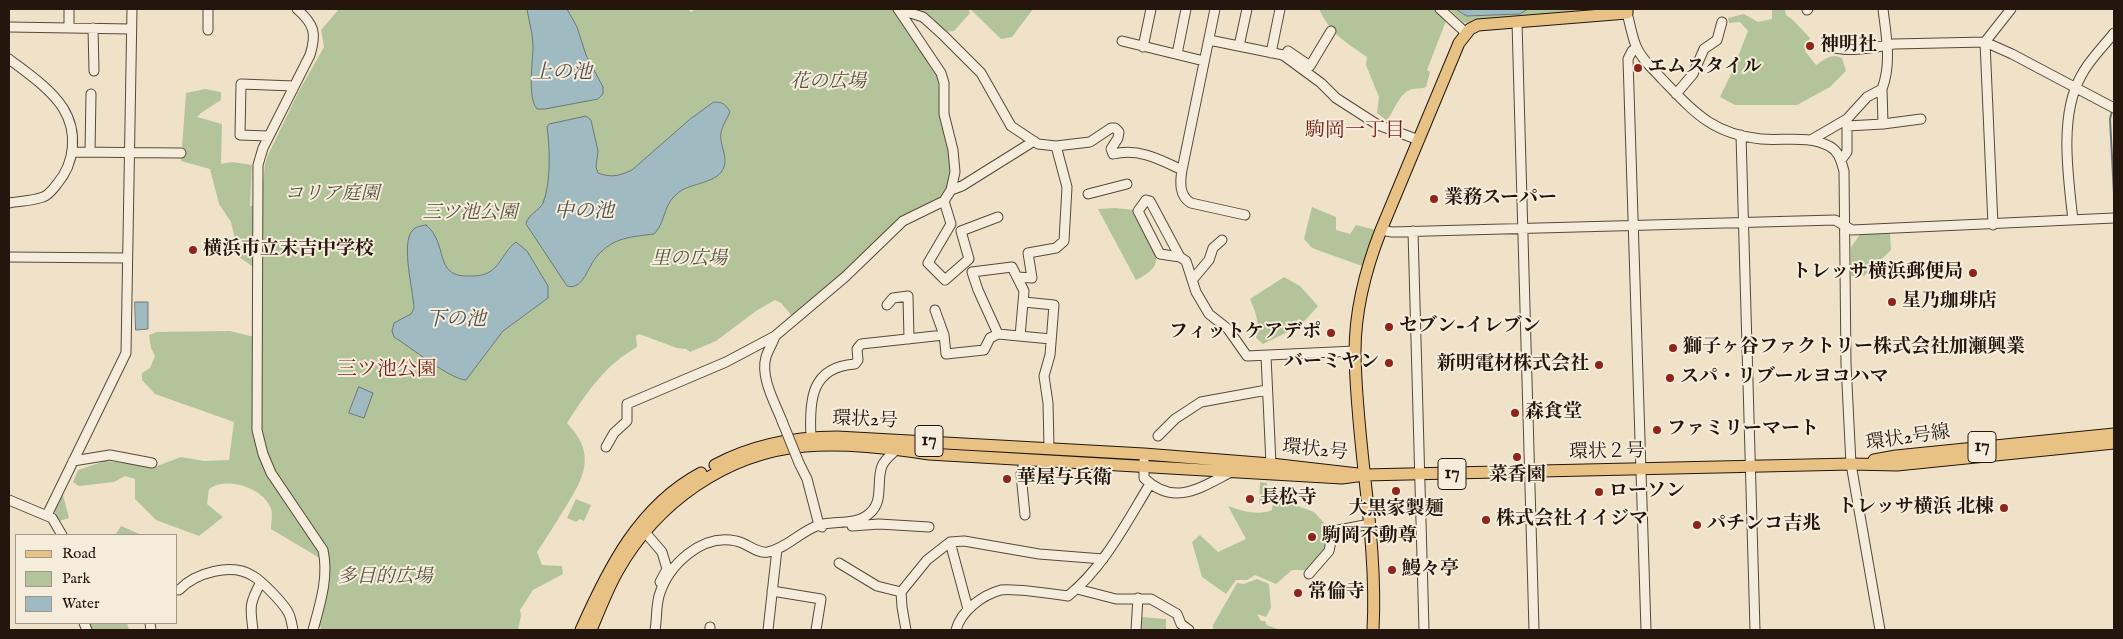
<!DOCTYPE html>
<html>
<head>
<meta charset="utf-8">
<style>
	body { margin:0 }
	#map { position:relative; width:2123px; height:639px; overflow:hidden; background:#efe2c9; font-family:"IM FELL English",serif }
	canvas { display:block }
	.frame { position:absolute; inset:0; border:10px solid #24160c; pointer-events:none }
	.legend { position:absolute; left:15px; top:534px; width:162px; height:90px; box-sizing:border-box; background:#f5ecdc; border:1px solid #a19689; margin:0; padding:6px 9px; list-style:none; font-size:15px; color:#24160c }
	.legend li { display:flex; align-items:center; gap:10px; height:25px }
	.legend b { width:25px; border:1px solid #a19689 }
</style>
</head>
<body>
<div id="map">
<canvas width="2123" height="639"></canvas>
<div class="frame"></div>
<ul class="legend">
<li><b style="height:6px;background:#e8c184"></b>Road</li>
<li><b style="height:14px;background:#b3c49b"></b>Park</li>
<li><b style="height:14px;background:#a0bac2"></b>Water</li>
</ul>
</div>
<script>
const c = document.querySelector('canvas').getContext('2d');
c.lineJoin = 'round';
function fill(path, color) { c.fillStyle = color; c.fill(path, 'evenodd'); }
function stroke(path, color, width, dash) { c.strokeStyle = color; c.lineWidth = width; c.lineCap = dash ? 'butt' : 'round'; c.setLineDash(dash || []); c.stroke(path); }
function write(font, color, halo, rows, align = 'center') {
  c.font = font + ' "IM FELL English","Noto Serif JP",serif'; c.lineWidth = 4; c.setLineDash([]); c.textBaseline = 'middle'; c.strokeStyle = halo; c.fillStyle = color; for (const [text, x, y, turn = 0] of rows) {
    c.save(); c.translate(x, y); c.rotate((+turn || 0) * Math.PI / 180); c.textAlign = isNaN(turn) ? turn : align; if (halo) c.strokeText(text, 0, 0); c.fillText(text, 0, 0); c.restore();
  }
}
fill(new Path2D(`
	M 339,9 L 688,9 L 691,12 L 696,9 L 968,9 L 970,13 L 954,31 L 943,32 L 914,10 L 902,19 L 937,76 L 949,159 L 950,183 L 941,198 L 898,221 L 843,275 L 804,308 L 792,316 L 781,303 L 775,300 L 756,311 L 716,341 L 690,352 L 686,349 L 677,348 L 639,334 L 636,336 L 637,347 C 604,366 588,391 567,423 C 594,451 587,473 568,503 C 558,519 548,536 537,552 L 542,565 L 562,566 L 563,574 L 533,590 L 520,610 L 521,616 L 518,630 L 320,630 L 321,627 L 318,627 L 328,563 L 271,529 C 271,523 273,514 271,509 C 264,488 226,476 209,489 L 207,504 L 223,517 L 199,536 L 156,520 L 135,499 L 135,479 L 125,476 L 114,482 L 79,486 L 73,482 L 78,470 L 105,461 L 157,466 L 181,457 L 204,461 L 229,460 L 234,422 L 155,394 L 142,380 L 142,373 L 150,368 L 155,356 L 151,348 L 149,335 L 157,332 L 230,331 L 262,339 L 262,273 L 239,257 L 231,222 L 219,204 L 210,169 L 181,161 L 186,93 L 205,89 L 221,92 L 221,100 L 201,113 L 197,117 L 222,124 L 221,164 L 232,162 L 252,165 L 250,206 L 261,205 L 265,164 L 268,155 L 298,93 L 324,47 L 321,30 Z
	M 970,9 L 1033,9 L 1012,37 L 1001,39 Z
	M 1319,9 L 1434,9 L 1446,21 L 1427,70 L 1430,72 L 1426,87 C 1421,89 1418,88 1413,89 C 1400,91 1394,111 1387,121 L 1377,113 L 1379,97 L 1366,65 L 1367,57 C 1345,42 1330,33 1319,9 Z
	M 1449,9 L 1608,9 L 1464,23 Z
	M 1772,9 L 1785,9 L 1786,15 L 1793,20 L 1810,38 L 1805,51 L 1816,65 C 1826,59 1830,53 1842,58 L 1846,71 L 1830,87 L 1797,105 L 1735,105 L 1720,97 L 1732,72 L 1748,31 L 1740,22 L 1729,23 L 1728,18 L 1744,14 L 1758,22 L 1772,19 Z
	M 1312,207 L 1336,217 L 1336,230 L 1350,234 L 1356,225 L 1376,230 L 1362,266 L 1312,248 L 1304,239 Z
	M 1115,208 L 1135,210 C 1141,223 1162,253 1155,265 C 1151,272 1142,277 1136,280 L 1098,209 Z
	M 1861,233 L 1890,233 L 1891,250 L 1864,276 L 1851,276 L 1851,247 Z
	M 1284,277 L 1300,286 L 1318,306 L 1300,326 L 1263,344 L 1256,338 C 1260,323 1256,313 1250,299 Z
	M 1260,482 L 1267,483 L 1265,502 L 1259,504 Z
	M 62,491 L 69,518 L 59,521 C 51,509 56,502 62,491 Z
	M 576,499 L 591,505 L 584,521 L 580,519 L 576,522 L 567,518 Z
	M 1273,500 L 1281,500 L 1314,512 L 1325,524 L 1328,532 L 1325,551 L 1308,570 L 1292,570 L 1276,584 L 1255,575 L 1247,580 L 1236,580 L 1226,594 L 1202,577 L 1192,542 L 1200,535 L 1218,552 L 1246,539 L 1228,506 C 1241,511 1260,516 1272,510 Z
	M 121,526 L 142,535 L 110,535 L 116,534 Z
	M 1257,579 L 1269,584 L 1271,608 L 1266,617 L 1257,614 L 1261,621 L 1265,621 L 1267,625 L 1280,630 L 1213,630 L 1213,625 L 1237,583 L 1244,584 Z
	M 1141,617 L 1166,619 L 1166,630 L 1140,630 Z
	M 86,623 L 127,623 L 129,630 L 89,630 Z`), '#b3c49b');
const water = new Path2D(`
	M 527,9 L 567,9 L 577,27 L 586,55 L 603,87 L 603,94 L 598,99 L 545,109 L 537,109 C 527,97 533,63 533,47 C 533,35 529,21 527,9 Z
	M 1456,9 L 1528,9 L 1520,14 L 1467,16 Z
	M 714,102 C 722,102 726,104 730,112 C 727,119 722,126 721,133 C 719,144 728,156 724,167 C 719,182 695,183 682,190 C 661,204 668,219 654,234 C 631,237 614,237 597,256 C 588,266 583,291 567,286 L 526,224 C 528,214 539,211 543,203 C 551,184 550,146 547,127 L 549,124 L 586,116 L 591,120 L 598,151 L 596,167 L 598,173 C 611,178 619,176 632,170 L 689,120 Z
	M 426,225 C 449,243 433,277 468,276 C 477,276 483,276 491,271 C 501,264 505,250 516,242 L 527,251 L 548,286 L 548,298 L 503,331 L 466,380 C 451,380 409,346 394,337 L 392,331 L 394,323 L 411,314 L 414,308 C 413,290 401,244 412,231 C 416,226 421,226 426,225 Z
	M 135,302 L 148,302 L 148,329 L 136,330 Z
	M 359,387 L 373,393 L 364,418 L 349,413 Z`);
fill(water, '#a0bac2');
stroke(water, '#6e7879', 1);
stroke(new Path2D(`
	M 2112,111 L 2110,119 L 2114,194`), '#6e7879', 2);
const minor = new Path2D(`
	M 69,9 L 69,28
	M 208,9 L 208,30
	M 297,9 C 314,24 317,33 310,55 L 263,148 L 258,165 L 257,430 L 263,454 L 271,473 L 323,550 C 329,577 320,604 313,630
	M 898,9 L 923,17 L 944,36 L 981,73 L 1011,126 L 1038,144 L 1056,146 L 1090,142 L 1111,128 L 1115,128 L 1119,132 L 1118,138 L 1111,149 L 1113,154 C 1139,148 1159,159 1182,170
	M 1215,9 L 1182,170 C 1180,182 1179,196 1191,203 L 1245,215
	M 1440,9 L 1466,33
	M 1807,10 L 1808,9
	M 1627,13 C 1630,24 1632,36 1636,46 C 1641,59 1653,69 1662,79 C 1694,112 1712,134 1761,139 C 1783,141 1809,135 1829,146 C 1839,151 1841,161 1844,171 L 1846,364 L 1851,464 L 1880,630
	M 1517,22 L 1534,630
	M 9,27 L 131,29
	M 93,28 L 94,71
	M 1209,40 L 1283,55 L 1321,83 L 1336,98 L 1378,125 L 1419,140
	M 1122,41 L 1204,61
	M 1239,46 L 1247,9
	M 1143,47 L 1151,9
	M 1831,47 C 1850,53 1875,47 1894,44 L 1985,42 L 2012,54 L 2114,108
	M 1636,48 L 1632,51 L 1628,59 L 1646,630
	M 1271,53 L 1280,9
	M 1177,54 L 1186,9
	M 1284,56 L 1288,51 L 1310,66 L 1331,31
	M 9,59 C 27,73 50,88 63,108 C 78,132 75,163 57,184 C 53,189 49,195 43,197 C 33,201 19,201 9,203
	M 1882,89 L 1883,124
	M 1676,94 L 1693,74 L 1704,49 L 1717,40 L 1722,22
	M 1847,126 L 1883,124 L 1921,119
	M 1741,135 L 1755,630
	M 268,136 L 240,135 L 241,84 L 294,86
	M 1811,140 L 1847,119 L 1867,97 L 1882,89 C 1892,63 1886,35 1883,9
	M 73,152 L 181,153
	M 90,152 L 91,94
	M 1841,160 L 1847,152 L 1847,120
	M 951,190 L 962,186 L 1034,141
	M 1088,194 L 1127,184
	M 944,201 L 951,224 L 928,263 L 945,280 L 969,259 L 961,231 L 998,217
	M 2073,220 C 2068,176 2059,115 2081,76 C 2089,60 2103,47 2114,33
	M 1993,225 L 1985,42 L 2011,9
	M 1381,230 L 1392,232 L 1835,220 L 1852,230 L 2114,218
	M 1413,231 L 1424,630
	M 9,257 L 127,258
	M 1180,257 L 1150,201 L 1146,200 L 1138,211 L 1160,254 L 1180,257 L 1186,261 L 1196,292 L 1209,314 L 1228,329 L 1247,356 L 1355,351
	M 1017,277 L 1024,291 L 1020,336
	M 1193,279 L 1209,260 L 1213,248 L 1222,240
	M 1024,302 L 1054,305 L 1050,355 L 1044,376 L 1048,403 L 1049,447
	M 887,305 L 893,298 L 908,296 L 909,339
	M 935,310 L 944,335 L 946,354 L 984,350 L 990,338 L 998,334 L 1051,339
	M 998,334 L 978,290 L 972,272 L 1012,267 L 1017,277 L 1032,278 L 1028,253 L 1056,248 L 1064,241 L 1067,187 L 1056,146
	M 775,336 C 773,343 768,350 766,357 C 760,377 775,403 782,421
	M 1266,356 L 1271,464
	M 1158,436 L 1175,419 L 1201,402 L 1267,390
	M 811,437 C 809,400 811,367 855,364 L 858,360 L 857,349 L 861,344 L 944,335
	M 606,447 L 614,433 L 627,421 L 627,404 L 726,362 L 775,336 L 845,277 L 903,221 L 944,201 L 951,190 L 955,172 L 953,150 L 944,114 L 944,83 L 941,73 L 898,9
	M 1025,459 L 1021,474 L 1025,515
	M 73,461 L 110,455 L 152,463
	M 1144,461 L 1144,478 C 1174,507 1200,488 1231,472
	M 799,463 L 807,479 L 819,525 L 822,527
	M 9,500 L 52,518 L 62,535
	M 47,515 L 126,353 L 132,9
	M 852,526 L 879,524 L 929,527
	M 644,531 L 662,552 L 667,569 L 660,582
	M 950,542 L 968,609
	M 839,563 L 877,586 L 901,592
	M 1309,574 L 1329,551 L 1333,531 L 1370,524
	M 1077,589 L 1116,599 L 1151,599 L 1177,614 L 1181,624 L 1189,630
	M 176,590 L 179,590 C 195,573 232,562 253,576 C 262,581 283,603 288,612 C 291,617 292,625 293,630
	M 772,591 L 821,599 L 816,630
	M 84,623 L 87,630
	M 150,623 L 151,630
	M 253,630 C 250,607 249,604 261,582
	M 655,630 C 657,619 656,607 659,596 C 668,565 702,533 736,541 C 747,543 757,554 768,552 C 787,548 801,531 819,525 C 835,520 856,526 870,513 C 884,501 876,481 882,466 C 885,459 892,454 897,449
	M 710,630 L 710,627
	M 768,630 L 777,549
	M 906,630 L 902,607 L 901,592 L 927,560 L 950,542 L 964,541 L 1039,554 L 1103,559
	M 956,630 C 961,611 982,595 1001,590 C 1013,588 1054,594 1068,596 C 1104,567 1126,523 1150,484
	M 1136,630 L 1138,598`);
const major = new Path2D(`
	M 1874,460 L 1896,456 L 2114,434
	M 715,465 C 753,445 794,437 837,437 L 1144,454 L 1271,464 L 1358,474
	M 581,630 C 608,569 639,506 701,473
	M 591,630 C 599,611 607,590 617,572 C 656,503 725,453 805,446 C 846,443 888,448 929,454 L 1342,478 L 1364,475 L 1851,464 L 1897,465 L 2114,443
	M 1373,630 C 1378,537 1356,445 1355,352 C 1355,311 1366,268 1381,230 L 1459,43 L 1470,29 L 1478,25 L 1627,13 L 1627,9`);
stroke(minor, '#57493b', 11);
stroke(major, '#24160c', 13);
stroke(minor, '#f5ecdc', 9);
stroke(major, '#e8c184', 11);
const minorBridge = new Path2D(`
	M 782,421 L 799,463`);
stroke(minorBridge, '#57493b', 11, []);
stroke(minorBridge, '#f5ecdc', 9);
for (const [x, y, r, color] of [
	[1810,46,5,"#8f2418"],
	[1638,68,5,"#8f2418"],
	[1434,199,5,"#8f2418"],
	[193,250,5,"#8f2418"],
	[1973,273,5,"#8f2418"],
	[1892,302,5,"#8f2418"],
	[1389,327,5,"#8f2418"],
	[1331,333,5,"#8f2418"],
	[1673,348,5,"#8f2418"],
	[1389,363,5,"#8f2418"],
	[1599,365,5,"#8f2418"],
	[1670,378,5,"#8f2418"],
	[1515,413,5,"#8f2418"],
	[1657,430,5,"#8f2418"],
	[1517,457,5,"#8f2418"],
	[1007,479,5,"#8f2418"],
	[1396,491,5,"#8f2418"],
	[1599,492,5,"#8f2418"],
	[1250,499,5,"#8f2418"],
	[2004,508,5,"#8f2418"],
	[1486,520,5,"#8f2418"],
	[1697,525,5,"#8f2418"],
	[1312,537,5,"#8f2418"],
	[1392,570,5,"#8f2418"],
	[1298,593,5,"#8f2418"]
]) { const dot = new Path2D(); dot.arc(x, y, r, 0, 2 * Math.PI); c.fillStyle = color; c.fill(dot); stroke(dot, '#f5ecdc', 2); }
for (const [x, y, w] of [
	[929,441,28],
	[1982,447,28],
	[1452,474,28]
]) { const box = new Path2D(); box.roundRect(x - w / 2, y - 15.5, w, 31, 4); c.fillStyle = '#f5ecdc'; c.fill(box); stroke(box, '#24160c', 1); }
write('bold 18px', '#24160c', null, [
	["17",929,441],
	["17",1982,447],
	["17",1452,474]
]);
write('bold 19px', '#24160c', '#f5ecdc', [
	["神明社",1820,46],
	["エムスタイル",1648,68],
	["業務スーパー",1444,199],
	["横浜市立末吉中学校",203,250],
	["トレッサ横浜郵便局",1963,273,"right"],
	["星乃珈琲店",1902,302],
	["セブン-イレブン",1399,327],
	["フィットケアデポ",1321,333,"right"],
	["獅子ヶ谷ファクトリー株式会社加瀬興業",1683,348],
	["バーミヤン",1379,363,"right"],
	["新明電材株式会社",1589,365,"right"],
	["スパ・リブールヨコハマ",1680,378],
	["森食堂",1525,413],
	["ファミリーマート",1667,430],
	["菜香園",1517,476,"center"],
	["華屋与兵衛",1017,479],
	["ローソン",1609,492],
	["長松寺",1260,499],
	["トレッサ横浜 北棟",1994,508,"right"],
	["大黒家製麺",1396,510,"center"],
	["株式会社イイジマ",1496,520],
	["パチンコ吉兆",1707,525],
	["駒岡不動尊",1322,537],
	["鰻々亭",1402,570],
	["常倫寺",1308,593]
], 'left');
write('italic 19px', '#56533e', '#f5ecdc', [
	["花の広場",828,83],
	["コリア庭園",332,195],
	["三ツ池公園",470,214],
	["里の広場",689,260],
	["多目的広場",385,578]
]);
write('19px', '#24160c', '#f5ecdc', [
	["環状2号",865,421,2],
	["環状2号線",1908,439,-8],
	["環状2号",1315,451,6],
	["環状２号",1607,453,-1]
]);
write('italic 20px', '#4f4f4c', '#f5ecdc', [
	["上の池",562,74],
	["中の池",584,213],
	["下の池",456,321]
]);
write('20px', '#7a1f14', '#f5ecdc', [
	["駒岡一丁目",1355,132],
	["三ツ池公園",387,371]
]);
</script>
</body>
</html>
